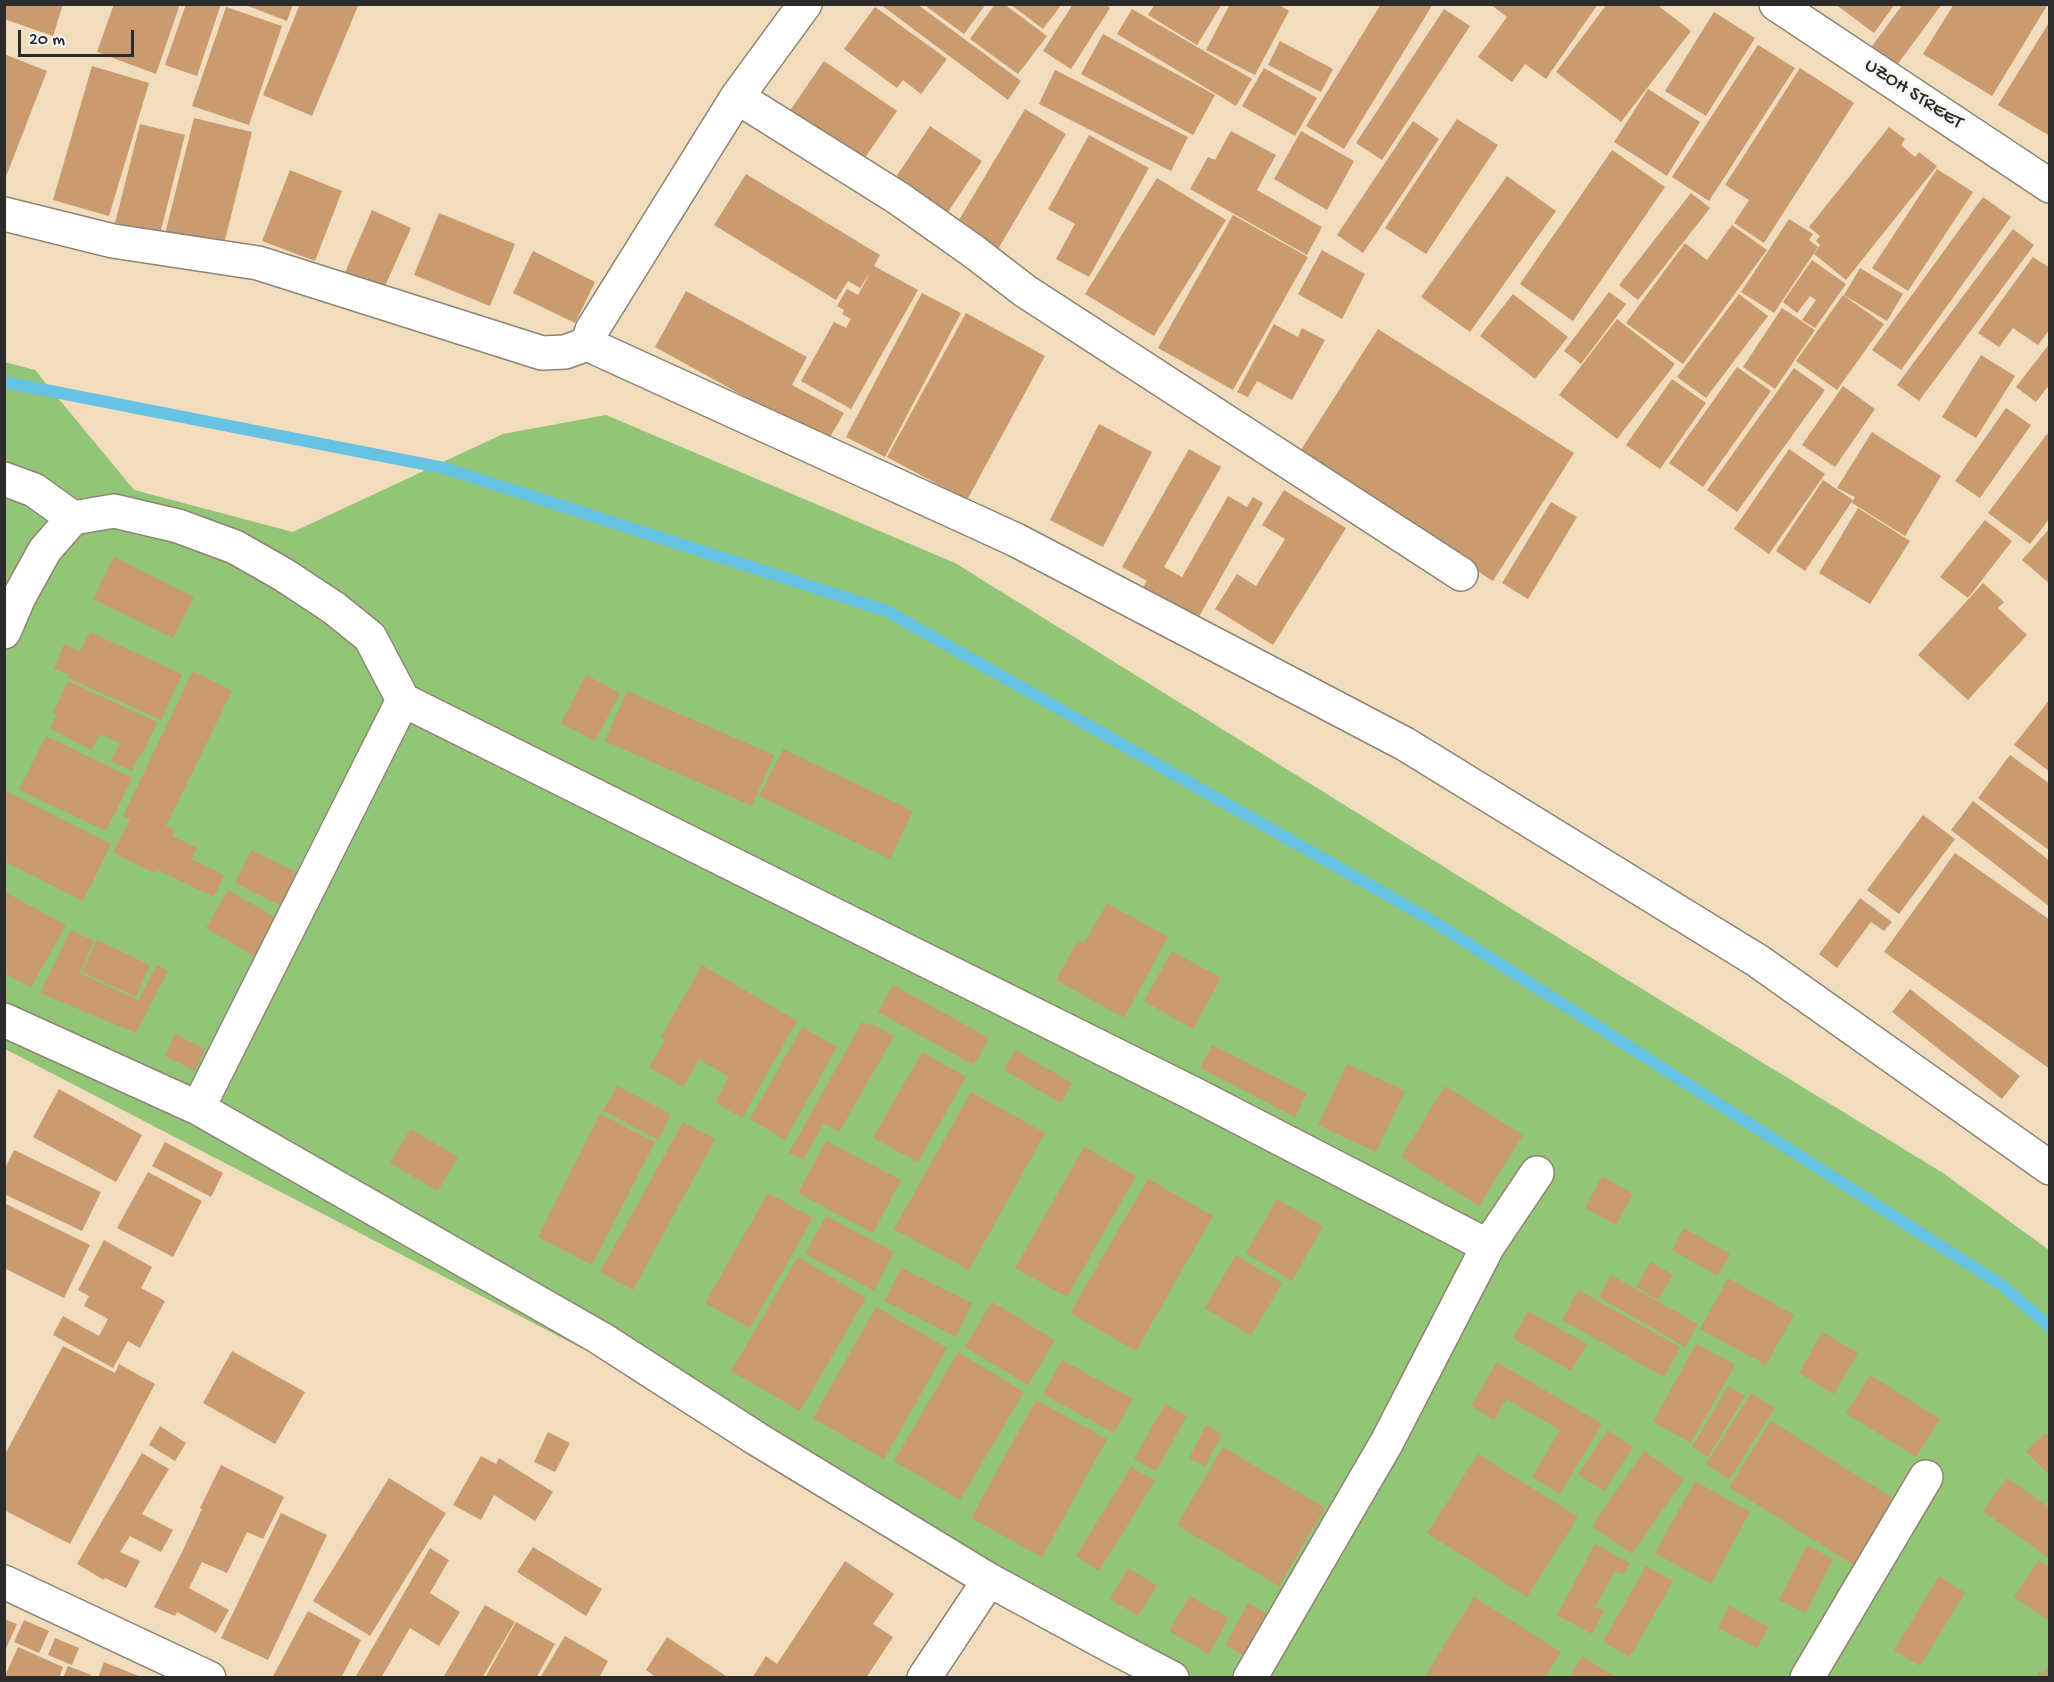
<!DOCTYPE html>
<html>
<head>
<meta charset="utf-8">
<style>
	body { margin:0 }
	#map { position:relative; width:2054px; height:1682px; overflow:hidden; background:#f1dcbd; font-family:"Gochi Hand",sans-serif }
	canvas { display:block }
	.frame { position:absolute; inset:0; border:6px solid #2b2b2b; pointer-events:none }
	.scale { position:absolute; left:18px; top:30px; width:116px; height:27px; box-sizing:border-box; border:3px solid #2b2b2b; border-top:0; padding-left:8px; font-size:18px; line-height:21px; white-space:nowrap; color:#2b2b2b; -webkit-text-stroke:4px #f6f6f2; paint-order:stroke }
</style>
</head>
<body>
<div id="map">
<canvas width="2054" height="1682"></canvas>
<div class="frame"></div>
<div class="scale">20 m</div>
</div>
<script>
const c = document.querySelector('canvas').getContext('2d');
c.lineJoin = 'round';
function fill(path, color) { c.fillStyle = color; c.fill(path, 'evenodd'); }
function stroke(path, color, width, dash) { c.strokeStyle = color; c.lineWidth = width; c.lineCap = dash ? 'butt' : 'round'; c.setLineDash(dash || []); c.stroke(path); }
function write(font, color, halo, rows, align = 'center') {
  c.font = font + ' "Gochi Hand",sans-serif'; c.lineWidth = 6; c.setLineDash([]); c.textBaseline = 'middle'; c.strokeStyle = halo; c.fillStyle = color; for (const [text, x, y, turn = 0] of rows) {
    c.save(); c.translate(x, y); c.rotate((+turn || 0) * Math.PI / 180); c.textAlign = isNaN(turn) ? turn : align; if (halo) c.strokeText(text, 0, 0); c.fillText(text, 0, 0); c.restore();
  }
}
fill(new Path2D(`
	M 4,362 L 35,370 L 134,490 L 293,532 L 503,434 L 606,415 L 955,563 L 1536,924 L 1943,1173 L 2049,1250 L 2049,1677 L 1176,1677 L 674,1396 L 5,1049 Z`), '#93c576');
stroke(new Path2D(`
	M 4,382 L 444,468 L 887,611 L 1431,920 L 2003,1286 L 2050,1327`), '#66c3e4', 12);
fill(new Path2D(`
	M 4,4 L 63,4 L 53,36 L 4,19 Z
	M 114,4 L 180,4 L 156,74 L 97,52 Z
	M 186,4 L 221,4 L 197,76 L 165,65 Z
	M 243,4 L 293,4 L 287,21 Z
	M 300,4 L 358,6 L 312,116 L 263,95 Z
	M 880,4 L 917,4 L 1021,81 L 1008,100 Z
	M 923,4 L 967,5 L 986,4 L 964,34 Z
	M 995,4 L 1004,4 L 1047,36 L 1018,74 L 970,39 Z
	M 1010,4 L 1062,4 L 1043,29 Z
	M 1073,4 L 1104,4 L 1110,8 L 1071,69 L 1043,51 Z
	M 1155,4 L 1222,4 L 1197,45 L 1148,15 Z
	M 1230,4 L 1278,4 L 1289,11 L 1255,75 L 1206,50 Z
	M 1381,4 L 1433,4 L 1344,149 L 1306,126 Z
	M 1490,4 L 1598,4 L 1546,79 L 1525,64 L 1512,82 L 1478,57 L 1507,17 Z
	M 1607,4 L 1656,4 L 1691,31 L 1621,122 L 1556,72 Z
	M 1835,4 L 1895,4 L 1874,33 Z
	M 1903,4 L 1942,4 L 1897,65 L 1872,46 Z
	M 1954,4 L 2048,4 L 1992,96 L 1923,54 Z
	M 226,7 L 282,26 L 249,125 L 192,106 Z
	M 875,7 L 947,59 L 921,94 L 903,80 L 897,88 L 844,49 Z
	M 1132,9 L 1252,79 L 1236,106 L 1117,34 Z
	M 1444,9 L 1470,26 L 1382,160 L 1356,143 Z
	M 1714,12 L 1755,38 L 1706,116 L 1665,91 Z
	M 2050,21 L 2050,136 L 1998,105 Z
	M 1103,34 L 1215,95 L 1193,135 L 1081,74 Z
	M 1280,41 L 1333,69 L 1321,92 L 1268,65 Z
	M 1758,45 L 1795,68 L 1709,201 L 1672,177 Z
	M 4,54 L 47,71 L 5,179 L 4,179 Z
	M 824,61 L 897,111 L 860,165 L 787,115 Z
	M 92,66 L 149,83 L 109,216 L 53,200 Z
	M 1264,68 L 1317,98 L 1295,136 L 1242,106 Z
	M 1800,68 L 1854,103 L 1764,243 L 1734,223 L 1749,200 L 1725,185 Z
	M 1055,70 L 1188,137 L 1171,171 L 1039,104 Z
	M 1648,89 L 1700,122 L 1667,176 L 1614,142 Z
	M 1025,109 L 1066,134 L 995,254 L 953,230 Z
	M 194,118 L 252,132 L 222,252 L 164,238 Z
	M 1457,119 L 1498,145 L 1426,254 L 1385,228 Z
	M 1413,121 L 1439,139 L 1363,253 L 1337,235 Z
	M 140,124 L 185,135 L 160,234 L 115,223 Z
	M 930,126 L 982,161 L 942,221 L 890,186 Z
	M 1889,127 L 1905,139 L 1901,145 L 1915,157 L 1919,152 L 1937,166 L 1846,280 L 1814,254 L 1820,245 L 1816,241 L 1820,236 L 1809,227 Z
	M 1231,131 L 1276,155 L 1257,190 L 1322,227 L 1307,255 L 1190,189 L 1208,157 L 1215,160 Z
	M 1301,131 L 1354,161 L 1327,210 L 1274,179 Z
	M 1089,135 L 1149,168 L 1089,277 L 1056,259 L 1075,224 L 1048,209 Z
	M 1612,150 L 1665,187 L 1573,321 L 1520,284 Z
	M 1937,169 L 1973,192 L 1908,291 L 1872,268 Z
	M 290,170 L 342,191 L 315,261 L 262,241 Z
	M 746,174 L 880,255 L 874,266 L 918,290 L 851,409 L 801,381 L 834,322 L 846,328 L 851,319 L 842,314 L 844,310 L 837,306 L 847,289 L 858,295 L 870,273 L 860,288 L 848,281 L 836,300 L 714,225 Z
	M 1507,176 L 1556,211 L 1470,332 L 1421,297 Z
	M 1157,178 L 1226,220 L 1154,336 L 1085,294 Z
	M 1691,193 L 1710,208 L 1638,300 L 1619,285 Z
	M 1983,197 L 2011,217 L 1901,370 L 1872,350 Z
	M 372,210 L 411,228 L 381,295 L 343,277 Z
	M 439,213 L 515,244 L 490,306 L 414,275 Z
	M 1233,215 L 1308,257 L 1233,390 L 1158,348 Z
	M 1789,219 L 1813,234 L 1809,240 L 1818,247 L 1774,313 L 1741,292 Z
	M 1732,225 L 1767,250 L 1683,364 L 1626,323 L 1685,243 L 1707,260 Z
	M 2013,229 L 2034,245 L 1919,401 L 1897,385 Z
	M 1322,250 L 1365,274 L 1342,319 L 1298,294 Z
	M 533,251 L 595,282 L 575,323 L 513,293 Z
	M 2033,257 L 2050,268 L 2050,329 L 2038,345 L 2013,328 L 1999,347 L 1978,333 Z
	M 1812,260 L 1846,284 L 1815,328 L 1802,320 L 1816,300 L 1810,296 L 1797,313 L 1783,302 Z
	M 1860,268 L 1903,294 L 1887,321 L 1844,295 Z
	M 686,291 L 807,357 L 792,385 L 844,413 L 827,442 L 655,347 Z
	M 1609,292 L 1626,304 L 1581,364 L 1564,351 Z
	M 922,293 L 961,313 L 885,457 L 846,437 Z
	M 1513,294 L 1568,337 L 1535,379 L 1480,336 Z
	M 1739,294 L 1768,316 L 1706,398 L 1677,377 Z
	M 1843,295 L 1884,324 L 1837,390 L 1796,361 Z
	M 1782,308 L 1815,330 L 1775,389 L 1743,367 Z
	M 966,313 L 1045,356 L 967,500 L 887,457 Z
	M 1617,319 L 1675,364 L 1617,439 L 1559,395 Z
	M 1274,324 L 1298,337 L 1302,328 L 1325,340 L 1292,400 L 1257,381 L 1248,397 L 1237,392 Z
	M 1378,329 L 1574,453 L 1493,581 L 1297,456 Z
	M 2050,343 L 2050,384 L 2036,402 L 2016,387 Z
	M 1981,355 L 2015,376 L 1976,438 L 1942,417 Z
	M 1737,367 L 1771,391 L 1703,487 L 1669,463 Z
	M 1794,368 L 1825,390 L 1737,512 L 1707,490 Z
	M 1672,379 L 1706,403 L 1660,469 L 1626,445 Z
	M 1843,386 L 1875,409 L 1835,467 L 1802,445 Z
	M 2006,408 L 2031,425 L 1980,498 L 1955,481 Z
	M 1099,424 L 1152,452 L 1103,547 L 1050,520 Z
	M 1872,432 L 1941,476 L 1905,536 L 1852,503 L 1855,497 L 1837,488 Z
	M 2047,434 L 2050,436 L 2050,518 L 2030,544 L 1988,513 Z
	M 1189,449 L 1221,467 L 1164,567 L 1182,577 L 1228,496 L 1247,507 L 1253,497 L 1263,503 L 1197,620 L 1142,589 L 1147,581 L 1122,567 Z
	M 1789,449 L 1825,474 L 1769,554 L 1734,529 Z
	M 1823,480 L 1853,500 L 1805,571 L 1776,551 Z
	M 1284,490 L 1346,528 L 1273,645 L 1215,609 L 1237,574 L 1256,586 L 1285,539 L 1262,525 Z
	M 1551,502 L 1577,517 L 1528,599 L 1502,583 Z
	M 1858,508 L 1910,541 L 1870,604 L 1819,573 Z
	M 1985,520 L 2012,541 L 1968,598 L 1940,577 Z
	M 2050,528 L 2050,584 L 2022,560 Z
	M 114,557 L 194,597 L 173,638 L 93,599 Z
	M 1983,583 L 2004,602 L 1998,608 L 2027,635 L 1968,700 L 1918,655 Z
	M 90,632 L 182,674 L 161,720 L 68,678 L 69,675 L 54,669 L 64,644 L 80,651 Z
	M 193,671 L 232,691 L 166,826 L 175,831 L 172,836 L 197,848 L 191,859 L 224,875 L 214,897 L 157,870 L 155,873 L 113,853 L 130,819 L 123,816 Z
	M 586,675 L 620,693 L 595,741 L 561,723 Z
	M 68,681 L 157,722 L 143,753 L 141,753 L 132,771 L 111,761 L 120,743 L 100,734 L 91,750 L 50,728 L 57,715 L 53,713 Z
	M 627,691 L 774,755 L 752,806 L 605,741 Z
	M 2050,699 L 2050,772 L 2014,745 Z
	M 46,736 L 132,778 L 106,831 L 19,790 Z
	M 783,749 L 913,811 L 890,859 L 759,796 Z
	M 2010,755 L 2050,784 L 2050,851 L 1978,798 Z
	M 4,790 L 111,844 L 83,901 L 4,861 Z
	M 1973,801 L 2050,861 L 2050,907 L 1951,830 Z
	M 1923,815 L 1955,839 L 1899,914 L 1867,890 Z
	M 251,850 L 308,878 L 292,911 L 235,883 Z
	M 1955,853 L 2050,920 L 2050,1069 L 1884,952 Z
	M 228,890 L 282,921 L 261,960 L 206,928 Z
	M 5,892 L 66,925 L 31,987 L 4,973 Z
	M 1860,898 L 1892,922 L 1884,931 L 1871,922 L 1837,968 L 1819,954 Z
	M 1107,903 L 1168,937 L 1124,1018 L 1056,980 L 1078,940 L 1084,944 Z
	M 71,930 L 94,941 L 80,973 L 138,1000 L 157,965 L 168,971 L 136,1033 L 40,993 Z
	M 97,940 L 150,965 L 136,997 L 82,972 Z
	M 1172,951 L 1221,978 L 1193,1029 L 1144,1001 Z
	M 702,965 L 797,1021 L 742,1118 L 715,1102 L 729,1077 L 699,1059 L 683,1087 L 649,1067 L 665,1040 L 661,1037 Z
	M 893,985 L 989,1038 L 974,1065 L 878,1012 Z
	M 1910,989 L 2020,1076 L 2002,1099 L 1892,1012 Z
	M 862,1022 L 868,1026 L 870,1023 L 894,1036 L 839,1132 L 824,1123 L 803,1160 L 789,1153 Z
	M 802,1027 L 837,1047 L 785,1140 L 750,1119 Z
	M 175,1034 L 205,1049 L 195,1071 L 165,1056 Z
	M 1212,1045 L 1307,1093 L 1295,1117 L 1200,1068 Z
	M 1015,1050 L 1072,1083 L 1061,1103 L 1004,1070 Z
	M 922,1052 L 966,1077 L 918,1162 L 873,1138 Z
	M 1347,1064 L 1405,1091 L 1376,1152 L 1318,1125 Z
	M 617,1086 L 671,1114 L 659,1140 L 603,1111 Z
	M 1445,1086 L 1523,1135 L 1479,1206 L 1401,1157 Z
	M 59,1089 L 142,1135 L 116,1182 L 33,1137 Z
	M 971,1092 L 1045,1133 L 969,1270 L 894,1229 Z
	M 600,1114 L 655,1142 L 592,1265 L 538,1237 Z
	M 683,1122 L 715,1139 L 633,1290 L 600,1272 Z
	M 410,1129 L 458,1157 L 438,1191 L 390,1163 Z
	M 826,1141 L 901,1180 L 873,1233 L 798,1193 Z
	M 165,1142 L 223,1173 L 211,1197 L 152,1166 Z
	M 1084,1147 L 1136,1176 L 1067,1297 L 1015,1268 Z
	M 14,1150 L 101,1192 L 82,1231 L 4,1194 L 4,1170 Z
	M 148,1172 L 202,1201 L 173,1257 L 117,1228 Z
	M 1602,1176 L 1633,1194 L 1616,1225 L 1585,1208 Z
	M 1148,1179 L 1213,1216 L 1136,1351 L 1070,1313 Z
	M 768,1193 L 813,1218 L 750,1328 L 705,1303 Z
	M 1277,1199 L 1323,1226 L 1292,1281 L 1246,1253 Z
	M 4,1203 L 90,1245 L 64,1298 L 4,1268 Z
	M 826,1216 L 894,1252 L 874,1291 L 805,1254 Z
	M 1684,1228 L 1730,1254 L 1718,1276 L 1672,1250 Z
	M 104,1240 L 152,1267 L 141,1288 L 165,1301 L 140,1348 L 128,1341 L 113,1368 L 53,1335 L 63,1316 L 99,1336 L 108,1319 L 84,1306 L 89,1296 L 78,1290 Z
	M 1236,1255 L 1282,1283 L 1251,1336 L 1205,1308 Z
	M 798,1257 L 866,1298 L 800,1411 L 731,1371 Z
	M 1651,1262 L 1673,1275 L 1658,1300 L 1636,1287 Z
	M 901,1268 L 972,1303 L 956,1337 L 885,1301 Z
	M 1611,1275 L 1698,1324 L 1685,1347 L 1599,1297 Z
	M 1728,1278 L 1794,1315 L 1766,1365 L 1700,1329 Z
	M 1578,1290 L 1680,1347 L 1664,1377 L 1562,1320 Z
	M 992,1302 L 1055,1340 L 1028,1385 L 965,1347 Z
	M 876,1307 L 947,1348 L 884,1459 L 813,1418 Z
	M 1528,1311 L 1587,1344 L 1571,1371 L 1513,1338 Z
	M 1822,1332 L 1858,1353 L 1834,1394 L 1799,1373 Z
	M 1696,1344 L 1735,1365 L 1691,1443 L 1653,1422 Z
	M 63,1346 L 115,1373 L 119,1364 L 155,1384 L 70,1544 L 4,1510 L 4,1456 Z
	M 232,1351 L 305,1392 L 275,1444 L 203,1403 Z
	M 958,1352 L 1024,1392 L 960,1500 L 894,1461 Z
	M 1062,1360 L 1133,1399 L 1114,1433 L 1043,1394 Z
	M 1497,1362 L 1602,1424 L 1560,1494 L 1532,1477 L 1560,1430 L 1506,1399 L 1494,1420 L 1471,1406 Z
	M 1870,1375 L 1940,1419 L 1916,1457 L 1846,1413 Z
	M 1728,1386 L 1745,1396 L 1708,1457 L 1692,1447 Z
	M 1751,1393 L 1775,1408 L 1729,1480 L 1706,1464 Z
	M 1036,1400 L 1107,1439 L 1042,1557 L 971,1518 Z
	M 1165,1404 L 1187,1416 L 1156,1471 L 1134,1459 Z
	M 1771,1421 L 1897,1501 L 1855,1566 L 1729,1487 Z
	M 1206,1425 L 1222,1434 L 1205,1466 L 1189,1458 Z
	M 160,1426 L 186,1443 L 175,1461 L 149,1445 Z
	M 1608,1430 L 1633,1447 L 1604,1491 L 1578,1474 Z
	M 548,1432 L 570,1443 L 555,1472 L 534,1462 Z
	M 2045,1433 L 2050,1438 L 2050,1472 L 2048,1474 L 2026,1451 Z
	M 1223,1447 L 1325,1508 L 1279,1586 L 1177,1525 Z
	M 1644,1451 L 1684,1479 L 1632,1554 L 1592,1526 Z
	M 142,1453 L 169,1469 L 142,1514 L 173,1530 L 161,1552 L 130,1536 L 120,1552 L 140,1561 L 126,1588 L 105,1578 L 104,1580 L 77,1564 Z
	M 1478,1454 L 1578,1517 L 1527,1597 L 1427,1533 Z
	M 481,1456 L 496,1464 L 499,1458 L 553,1492 L 535,1521 L 494,1495 L 481,1520 L 453,1505 Z
	M 221,1465 L 284,1497 L 263,1539 L 247,1532 L 227,1573 L 202,1562 L 189,1588 L 229,1610 L 216,1633 L 177,1612 L 175,1616 L 154,1607 L 182,1552 L 202,1509 L 200,1508 Z
	M 1131,1467 L 1155,1481 L 1099,1571 L 1076,1556 Z
	M 389,1478 L 446,1513 L 370,1636 L 313,1601 Z
	M 2007,1478 L 2050,1508 L 2050,1559 L 1983,1511 Z
	M 1695,1481 L 1750,1512 L 1711,1584 L 1655,1553 Z
	M 281,1513 L 327,1535 L 268,1660 L 221,1638 Z
	M 1595,1544 L 1630,1563 L 1623,1575 L 1615,1571 L 1595,1607 L 1604,1611 L 1592,1634 L 1557,1615 Z
	M 1807,1545 L 1833,1559 L 1806,1613 L 1779,1600 Z
	M 533,1547 L 602,1589 L 586,1616 L 517,1572 Z
	M 430,1548 L 449,1560 L 430,1593 L 460,1612 L 439,1646 L 410,1628 L 381,1678 L 355,1678 Z
	M 2039,1560 L 2050,1567 L 2050,1621 L 2014,1597 Z
	M 845,1561 L 894,1594 L 873,1624 L 893,1637 L 866,1678 L 752,1678 L 766,1656 L 777,1664 Z
	M 1646,1566 L 1673,1581 L 1630,1657 L 1603,1642 Z
	M 1128,1568 L 1157,1586 L 1138,1616 L 1110,1599 Z
	M 1939,1576 L 1965,1593 L 1920,1666 L 1894,1650 Z
	M 1189,1596 L 1229,1618 L 1209,1654 L 1169,1631 Z
	M 1474,1597 L 1561,1652 L 1545,1678 L 1424,1678 Z
	M 1248,1603 L 1272,1616 L 1250,1658 L 1225,1645 Z
	M 485,1605 L 515,1622 L 482,1678 L 443,1678 Z
	M 1729,1606 L 1769,1627 L 1757,1648 L 1718,1628 Z
	M 308,1611 L 361,1640 L 341,1678 L 272,1678 Z
	M 4,1619 L 17,1624 L 4,1653 Z
	M 24,1620 L 49,1631 L 39,1653 L 14,1642 Z
	M 516,1622 L 555,1644 L 536,1678 L 485,1678 Z
	M 565,1636 L 608,1661 L 599,1678 L 540,1678 Z
	M 667,1637 L 729,1678 L 657,1678 L 646,1670 Z
	M 55,1638 L 79,1648 L 72,1665 L 48,1655 Z
	M 18,1647 L 63,1667 L 59,1678 L 4,1678 Z
	M 1582,1656 L 1617,1678 L 1569,1678 Z
	M 104,1662 L 141,1677 L 141,1678 L 98,1678 Z
	M 2050,1663 L 2050,1678 L 2036,1678 L 2039,1671 L 2043,1674 Z
	M 68,1666 L 91,1675 L 90,1678 L 63,1678 Z`), '#c99b6e');
const minor = new Path2D(`
	M 1776,4 L 2050,186
	M 737,97 L 898,198 L 973,251 L 1025,291 L 1461,574
	M 4,214 L 113,241 L 258,263 L 542,353 L 565,352 L 587,344 L 1016,540 L 1405,744 L 1758,961 L 2050,1168
	M 587,344 L 592,330 L 737,97 L 805,4
	M 4,479 L 34,490 L 73,518
	M 4,632 L 19,597 L 45,550 L 73,518 L 114,511 L 178,526 L 235,547 L 284,575 L 334,608 L 370,637 L 403,700 L 198,1108
	M 403,700 L 1196,1095 L 1488,1246
	M 4,1020 L 198,1108 L 600,1338 L 757,1439 L 989,1580 L 1109,1645 L 1172,1678
	M 4,1582 L 209,1678
	M 924,1678 L 989,1580
	M 1250,1678 L 1387,1442 L 1488,1246 L 1537,1173
	M 1807,1678 L 1926,1477`);
stroke(minor, '#8e8474', 36);
stroke(minor, '#fff', 33);
write('20px', '#2b2b2b', '#f6f6f2', [
	["UZOH STREET",1913,95,33]
]);
</script>
</body>
</html>
